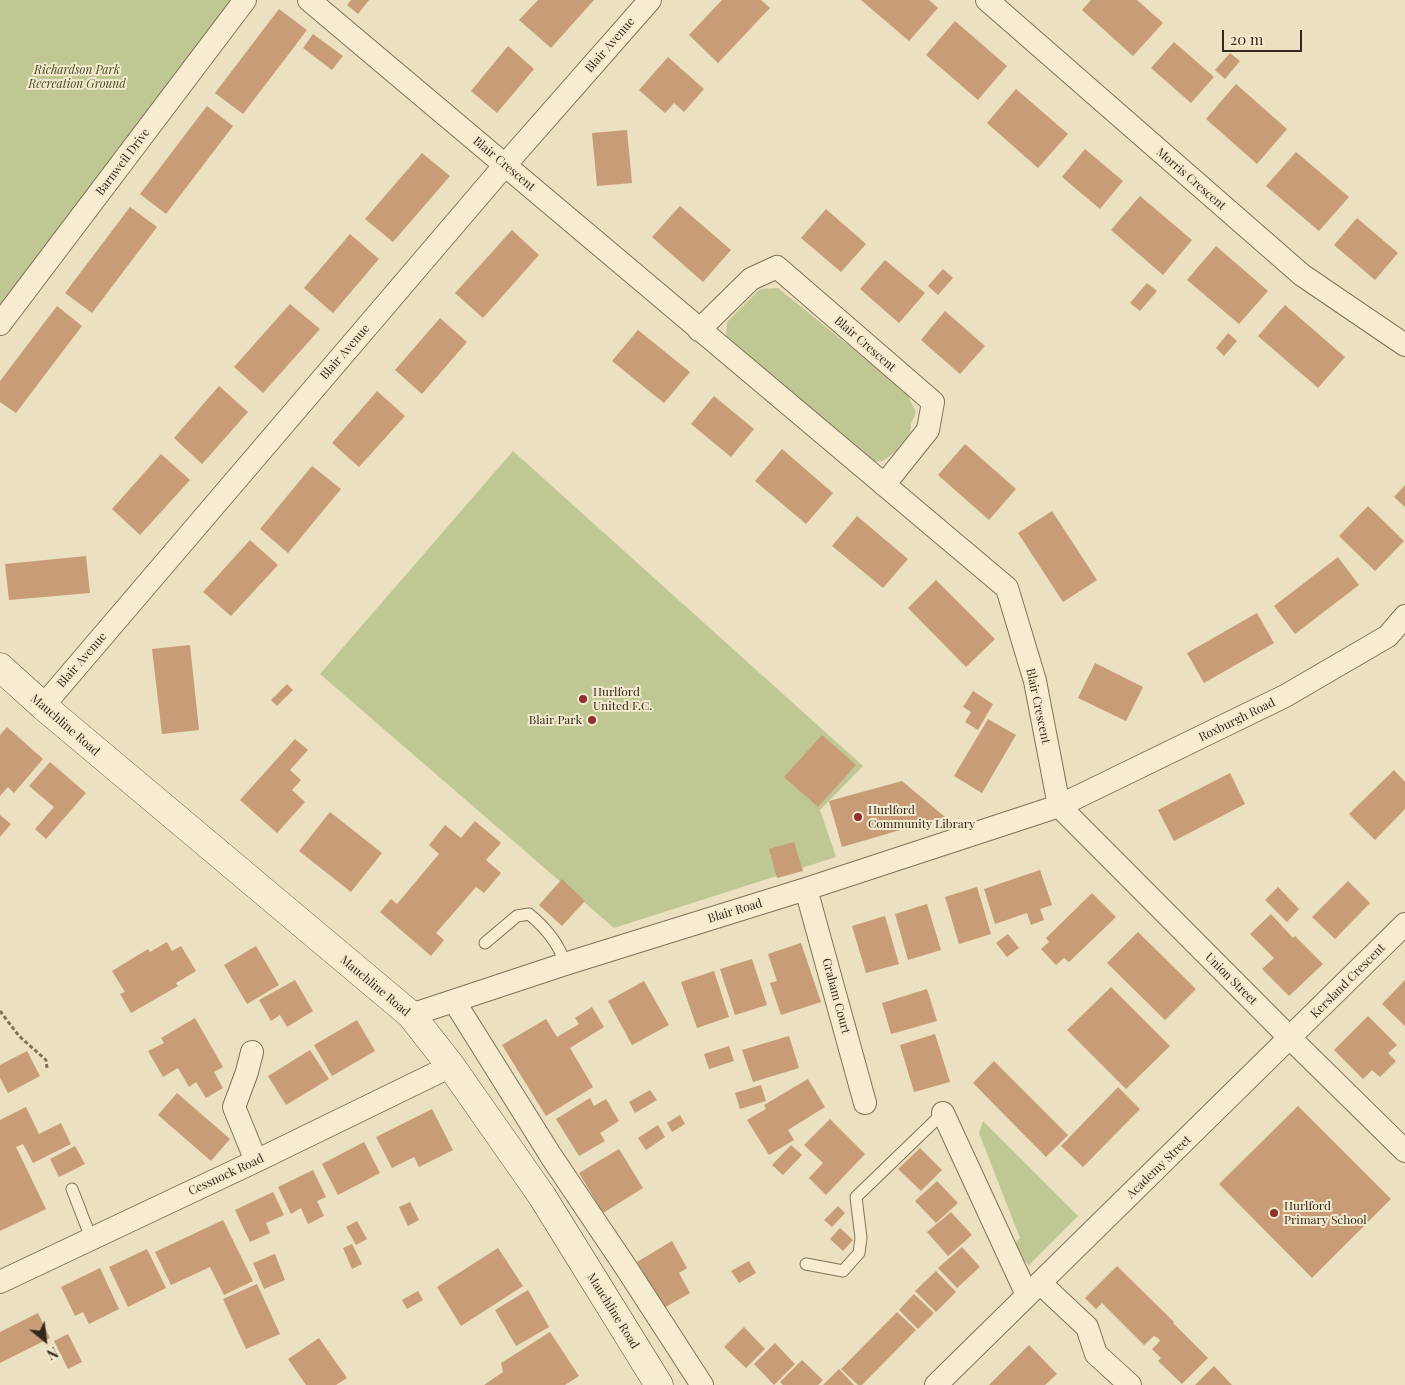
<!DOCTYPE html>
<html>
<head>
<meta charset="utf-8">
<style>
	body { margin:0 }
	#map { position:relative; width:1405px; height:1385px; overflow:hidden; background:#ebe0bf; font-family:"Playfair Display",serif }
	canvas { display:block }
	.north { position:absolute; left:20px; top:1315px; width:50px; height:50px; -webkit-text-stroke:4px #f3eace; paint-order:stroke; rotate:151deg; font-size:14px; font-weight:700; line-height:20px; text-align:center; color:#33281c }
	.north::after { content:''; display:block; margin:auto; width:18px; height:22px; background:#33281c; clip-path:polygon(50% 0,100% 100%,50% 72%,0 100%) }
	.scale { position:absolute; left:1222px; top:30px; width:80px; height:22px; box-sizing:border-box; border:2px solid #33281c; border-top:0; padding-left:6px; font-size:15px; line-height:18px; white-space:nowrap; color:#33281c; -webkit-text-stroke:4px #f3eace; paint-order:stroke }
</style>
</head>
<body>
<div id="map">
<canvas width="1405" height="1385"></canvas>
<div class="north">N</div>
<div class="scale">20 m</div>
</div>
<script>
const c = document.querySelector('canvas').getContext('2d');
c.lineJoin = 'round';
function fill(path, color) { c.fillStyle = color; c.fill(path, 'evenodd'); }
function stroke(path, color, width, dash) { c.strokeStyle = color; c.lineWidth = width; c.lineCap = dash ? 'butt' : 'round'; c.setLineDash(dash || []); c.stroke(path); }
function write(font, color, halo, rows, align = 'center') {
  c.font = font + ' "Playfair Display",serif'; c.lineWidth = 4; c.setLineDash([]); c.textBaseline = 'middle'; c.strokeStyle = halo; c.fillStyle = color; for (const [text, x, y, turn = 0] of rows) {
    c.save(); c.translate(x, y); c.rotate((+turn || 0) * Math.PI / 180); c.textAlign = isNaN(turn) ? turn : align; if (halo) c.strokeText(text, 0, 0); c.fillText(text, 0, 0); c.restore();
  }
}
fill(new Path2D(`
	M 0,0 L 231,0 L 0,306 Z
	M 778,288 L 906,392 L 916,412 L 911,424 L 910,433 L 894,453 L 883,461 L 871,462 L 726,337 L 727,322 L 760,289 Z
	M 513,451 L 863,766 L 820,810 L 836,857 L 614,928 L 320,674 Z
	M 983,1121 L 1078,1216 L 1029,1265 L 1011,1247 L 1020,1238 L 979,1133 Z`), '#bfc894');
fill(new Path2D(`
	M 351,0 L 369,0 L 358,14 L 347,5 Z
	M 538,0 L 594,0 L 551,48 L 519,20 Z
	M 722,0 L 761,0 L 770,8 L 718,63 L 689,35 Z
	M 861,0 L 929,0 L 938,8 L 909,41 Z
	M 1091,0 L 1137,0 L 1163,23 L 1133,56 L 1082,10 Z
	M 279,9 L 307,30 L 243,114 L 215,93 Z
	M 955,21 L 1007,66 L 978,100 L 926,55 Z
	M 313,34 L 343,56 L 332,70 L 303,48 Z
	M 1174,42 L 1214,77 L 1191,103 L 1151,68 Z
	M 508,46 L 534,69 L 497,113 L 471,91 Z
	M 1230,53 L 1240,61 L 1225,79 L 1215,70 Z
	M 668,57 L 704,89 L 684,112 L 674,103 L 665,113 L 639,90 Z
	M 1236,84 L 1287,129 L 1257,164 L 1206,119 Z
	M 1016,89 L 1068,134 L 1038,168 L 987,123 Z
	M 207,106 L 233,126 L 166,214 L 140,194 Z
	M 627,130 L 632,183 L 597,186 L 592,133 Z
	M 1085,149 L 1123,181 L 1100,209 L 1062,177 Z
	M 1296,152 L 1349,197 L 1319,231 L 1266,186 Z
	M 422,153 L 450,176 L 393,242 L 365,219 Z
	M 1140,196 L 1192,240 L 1163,275 L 1111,230 Z
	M 680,206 L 731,250 L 703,282 L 652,237 Z
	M 130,207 L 157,227 L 92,313 L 65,293 Z
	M 826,209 L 866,244 L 841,272 L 801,238 Z
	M 1357,218 L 1398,253 L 1375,280 L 1334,245 Z
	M 512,230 L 539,255 L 483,318 L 455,293 Z
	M 350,234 L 379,259 L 333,313 L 304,288 Z
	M 1216,246 L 1268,291 L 1239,324 L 1187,280 Z
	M 885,260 L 925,293 L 899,323 L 860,289 Z
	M 943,269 L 953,278 L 938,295 L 928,286 Z
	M 1147,283 L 1157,291 L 1140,311 L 1130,303 Z
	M 290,304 L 320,329 L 263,393 L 234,367 Z
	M 1285,305 L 1345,357 L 1318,388 L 1258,336 Z
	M 57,306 L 82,326 L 16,413 L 0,402 L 0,381 Z
	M 945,311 L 985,346 L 960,374 L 921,340 Z
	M 440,318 L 467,342 L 422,394 L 395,370 Z
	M 638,330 L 690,372 L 664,403 L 612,361 Z
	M 1228,333 L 1237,341 L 1224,356 L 1216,348 Z
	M 219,386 L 248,412 L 202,464 L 174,438 Z
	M 377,391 L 405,416 L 359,467 L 332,443 Z
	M 714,396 L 754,429 L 731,457 L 691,424 Z
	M 965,444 L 1016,489 L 989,520 L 938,475 Z
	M 782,449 L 833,493 L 806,524 L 755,481 Z
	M 161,454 L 190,480 L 140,535 L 112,509 Z
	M 312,466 L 341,489 L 288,553 L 260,529 Z
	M 1405,485 L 1405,507 L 1394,497 Z
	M 1368,506 L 1404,541 L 1375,571 L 1339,536 Z
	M 1052,511 L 1097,580 L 1063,602 L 1018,533 Z
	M 857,516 L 908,559 L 883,588 L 832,546 Z
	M 250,540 L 278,565 L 231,616 L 203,592 Z
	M 86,556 L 90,593 L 9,600 L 5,564 Z
	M 1338,557 L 1359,585 L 1295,634 L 1274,606 Z
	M 936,580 L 995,639 L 966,667 L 908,608 Z
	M 1257,613 L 1274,643 L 1204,683 L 1187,653 Z
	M 190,645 L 199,730 L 162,734 L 152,649 Z
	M 1095,663 L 1143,687 L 1126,721 L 1078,698 Z
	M 287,684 L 293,690 L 277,706 L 271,700 Z
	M 973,691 L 993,704 L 978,730 L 965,722 L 971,712 L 963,707 Z
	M 988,719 L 1016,735 L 982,793 L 954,776 Z
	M 7,727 L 43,759 L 14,793 L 8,787 L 0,796 L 0,735 Z
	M 822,735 L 856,765 L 818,807 L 784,777 Z
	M 295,739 L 308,750 L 290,770 L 301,780 L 292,790 L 305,802 L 277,833 L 240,800 Z
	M 50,762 L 86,793 L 46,839 L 35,829 L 54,807 L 29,786 Z
	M 1394,770 L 1405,782 L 1405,809 L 1375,840 L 1349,814 Z
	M 1230,773 L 1245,804 L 1174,841 L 1158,810 Z
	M 902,781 L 945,817 L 842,847 L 829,801 Z
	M 330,812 L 382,853 L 351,892 L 299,851 Z
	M 0,815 L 11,824 L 0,837 Z
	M 475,821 L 501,843 L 486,860 L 501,873 L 484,893 L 476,887 L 436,933 L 444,940 L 431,956 L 380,912 L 391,899 L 397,904 L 439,854 L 429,845 L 445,825 L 461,838 Z
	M 794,842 L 803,871 L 777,878 L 769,849 Z
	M 1040,870 L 1052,905 L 1040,909 L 1044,920 L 1031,925 L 1027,913 L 995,924 L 984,889 Z
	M 562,879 L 585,901 L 562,926 L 539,905 Z
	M 1348,881 L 1370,903 L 1335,939 L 1312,917 Z
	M 977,887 L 991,934 L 959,944 L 945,897 Z
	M 1278,887 L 1299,909 L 1287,922 L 1265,900 Z
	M 1092,893 L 1116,917 L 1069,962 L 1064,958 L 1056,965 L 1041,949 L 1049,942 L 1046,938 Z
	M 927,904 L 941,950 L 908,960 L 895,914 Z
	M 1271,914 L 1293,938 L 1295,936 L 1323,964 L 1289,996 L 1262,969 L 1274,958 L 1250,934 Z
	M 885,916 L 899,964 L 866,973 L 852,926 Z
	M 1138,932 L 1196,989 L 1165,1020 L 1107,963 Z
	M 1008,934 L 1019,948 L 1007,957 L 996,943 Z
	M 167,942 L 172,951 L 181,946 L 196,971 L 176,983 L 178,986 L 131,1013 L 120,994 L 125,992 L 112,971 L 148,949 L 150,952 Z
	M 801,943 L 821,1002 L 781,1015 L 770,983 L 777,981 L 768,954 Z
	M 256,946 L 279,985 L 247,1004 L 224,965 Z
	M 752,959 L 767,1005 L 735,1015 L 720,969 Z
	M 714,971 L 729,1017 L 697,1028 L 681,982 Z
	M 295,980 L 313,1011 L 287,1027 L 280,1015 L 271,1021 L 259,1000 Z
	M 1405,980 L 1405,1026 L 1382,1004 Z
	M 644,981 L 669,1025 L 632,1045 L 608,1001 Z
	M 1111,987 L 1170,1046 L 1126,1089 L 1067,1030 Z
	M 927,989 L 937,1021 L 891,1034 L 882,1003 Z
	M 592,1007 L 604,1027 L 570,1048 L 593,1087 L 546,1116 L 502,1045 L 546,1019 L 557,1037 L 579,1024 L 575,1018 Z
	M 1368,1016 L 1397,1045 L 1388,1053 L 1396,1061 L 1380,1077 L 1372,1070 L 1363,1079 L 1334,1050 Z
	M 195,1018 L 223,1067 L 214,1072 L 223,1088 L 206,1098 L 196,1082 L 189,1087 L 178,1068 L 163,1077 L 148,1051 L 164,1043 L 161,1038 Z
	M 357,1020 L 375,1051 L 332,1076 L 314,1045 Z
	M 935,1034 L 950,1082 L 914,1092 L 900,1045 Z
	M 789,1036 L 799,1068 L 753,1082 L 742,1050 Z
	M 729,1046 L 734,1061 L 709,1069 L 704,1054 Z
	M 310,1050 L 329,1079 L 286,1105 L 268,1076 Z
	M 27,1051 L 40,1076 L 8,1093 L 0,1078 L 0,1065 Z
	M 994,1061 L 1068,1135 L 1046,1157 L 973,1083 Z
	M 808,1079 L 825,1107 L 788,1130 L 794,1140 L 769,1155 L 747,1120 L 766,1109 L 764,1105 Z
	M 761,1085 L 766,1101 L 740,1109 L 735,1093 Z
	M 1118,1087 L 1140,1109 L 1083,1167 L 1061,1146 Z
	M 650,1090 L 657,1100 L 635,1113 L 629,1102 Z
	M 177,1093 L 230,1139 L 211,1161 L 158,1115 Z
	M 590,1098 L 594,1106 L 606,1099 L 619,1121 L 600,1133 L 605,1141 L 579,1156 L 556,1119 Z
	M 1298,1106 L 1391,1199 L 1312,1278 L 1219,1184 Z
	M 26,1107 L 39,1134 L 61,1123 L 71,1144 L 33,1163 L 23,1144 L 16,1147 L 46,1209 L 0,1231 L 0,1120 Z
	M 432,1109 L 453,1150 L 419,1167 L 414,1157 L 392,1168 L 376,1137 Z
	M 680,1115 L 685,1124 L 672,1132 L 667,1123 Z
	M 830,1119 L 865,1154 L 826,1195 L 809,1178 L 823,1163 L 804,1145 Z
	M 658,1125 L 665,1137 L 646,1150 L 638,1138 Z
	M 364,1142 L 380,1173 L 338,1195 L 322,1164 Z
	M 791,1145 L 802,1155 L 783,1175 L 772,1165 Z
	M 75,1146 L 85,1164 L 59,1177 L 50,1159 Z
	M 920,1148 L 942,1170 L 921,1191 L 898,1169 Z
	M 619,1149 L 643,1188 L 603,1213 L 579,1173 Z
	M 313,1170 L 326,1197 L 317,1201 L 324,1216 L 308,1224 L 301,1208 L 291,1214 L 278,1187 Z
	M 937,1181 L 958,1203 L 936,1223 L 915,1201 Z
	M 273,1192 L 284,1215 L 266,1223 L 270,1233 L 250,1242 L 235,1210 Z
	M 410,1202 L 419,1220 L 408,1226 L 399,1207 Z
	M 838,1206 L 845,1213 L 832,1227 L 824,1220 Z
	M 951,1212 L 972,1235 L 948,1256 L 927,1232 Z
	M 223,1220 L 253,1281 L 224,1295 L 210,1267 L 171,1285 L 155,1252 Z
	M 357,1221 L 367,1239 L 356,1245 L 346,1227 Z
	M 840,1228 L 853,1240 L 843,1251 L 830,1239 Z
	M 672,1241 L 687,1268 L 679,1273 L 690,1293 L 664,1308 L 637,1262 Z
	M 352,1244 L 362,1264 L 352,1269 L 343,1248 Z
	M 962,1247 L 980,1267 L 957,1288 L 938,1268 Z
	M 498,1248 L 523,1286 L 461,1326 L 437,1287 Z
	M 147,1249 L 166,1288 L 128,1307 L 109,1267 Z
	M 275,1254 L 285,1280 L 264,1289 L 253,1263 Z
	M 749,1261 L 756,1273 L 739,1283 L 731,1271 Z
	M 1117,1266 L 1174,1322 L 1173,1323 L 1208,1358 L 1182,1384 L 1158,1361 L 1161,1358 L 1152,1349 L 1160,1341 L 1158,1338 L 1154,1336 L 1144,1345 L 1102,1303 L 1096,1309 L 1085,1298 Z
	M 100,1268 L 119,1309 L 89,1324 L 83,1312 L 75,1316 L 61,1287 Z
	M 936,1271 L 956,1292 L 936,1312 L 915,1291 Z
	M 257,1284 L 280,1334 L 246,1349 L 223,1299 Z
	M 528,1290 L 549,1327 L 516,1346 L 495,1310 Z
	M 418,1291 L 423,1300 L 407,1309 L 402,1300 Z
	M 914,1294 L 934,1313 L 918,1329 L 899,1310 Z
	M 897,1312 L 916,1330 L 862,1385 L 858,1385 L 841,1369 Z
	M 38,1313 L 50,1338 L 0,1363 L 0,1332 Z
	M 744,1327 L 765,1349 L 746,1368 L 724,1347 Z
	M 550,1332 L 579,1376 L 565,1385 L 484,1385 L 503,1372 L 501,1363 Z
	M 68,1334 L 82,1362 L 68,1369 L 54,1341 Z
	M 319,1338 L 347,1378 L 336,1385 L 306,1385 L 288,1359 Z
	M 775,1343 L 795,1364 L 774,1385 L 754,1364 Z
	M 1029,1345 L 1057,1374 L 1045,1385 L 989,1385 Z
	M 802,1360 L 823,1380 L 818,1385 L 783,1385 L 780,1382 Z
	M 1214,1366 L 1232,1385 L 1195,1385 Z
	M 839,1369 L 854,1385 L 823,1385 Z`), '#c79c77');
const lane = new Path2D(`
	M 485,943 L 517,916 L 529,914 C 546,928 559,943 565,964
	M 72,1189 L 91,1238
	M 806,1264 L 843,1271 L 859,1253 L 861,1238 L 856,1197 L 943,1113`);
const street = new Path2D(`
	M 309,0 L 1007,588 L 1035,681 L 1059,806
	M 987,0 L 1302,275 L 1405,345
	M 0,324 L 245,0
	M 699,330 L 751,279 L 777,267 L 933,402 L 928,430 L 884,485
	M 43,706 L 505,165 L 650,0
	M 1059,806 L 1290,1038 L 1405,1151
	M 806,889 L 865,1103
	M 454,1001 L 551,1156 L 627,1269 L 702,1385
	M 411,1015 L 565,964 L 806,889 L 1059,806 L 1285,696 L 1388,636 L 1405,616
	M 252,1052 L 247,1072 L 234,1107 L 256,1161
	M 943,1113 L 1027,1295
	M 0,1282 L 256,1161 L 451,1066
	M 1040,1283 L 1087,1327 L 1096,1354 L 1130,1385
	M 936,1385 L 1405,924`);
const secondary = new Path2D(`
	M 0,667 L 43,706 L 411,1015 L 451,1066 L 542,1196 L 659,1385`);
stroke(lane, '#827158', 13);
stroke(street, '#827158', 24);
stroke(secondary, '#64523c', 29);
stroke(new Path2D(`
	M 0,1011 L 19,1036 L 46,1060 L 47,1068`), '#827158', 3, [4, 2.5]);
stroke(lane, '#f6edd1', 11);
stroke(street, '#f6edd1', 22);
stroke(secondary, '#f6edd1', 28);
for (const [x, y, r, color] of [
	[583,699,5,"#8e302c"],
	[592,720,5,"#8e302c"],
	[858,817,5,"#8e302c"],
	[1274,1213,5,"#8e302c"]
]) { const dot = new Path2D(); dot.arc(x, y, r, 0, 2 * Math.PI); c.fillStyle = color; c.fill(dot); stroke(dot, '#f3eace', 2); }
write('12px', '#33281c', '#f3eace', [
	["Blair Avenue",610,45,-49],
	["Barnweil Drive",123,162,-53],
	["Blair Crescent",504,164,40],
	["Morris Crescent",1191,179,41],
	["Blair Crescent",865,344,41],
	["Blair Avenue",345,352,-49],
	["Blair Avenue",82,660,-49],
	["Blair Crescent",1038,706,78],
	["Roxburgh Road",1237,720,-26],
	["Mauchline Road",65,725,41],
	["Blair Road",735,911,-17],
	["Union Street",1231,979,45],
	["Kersland Crescent",1348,981,-45],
	["Mauchline Road",375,986,40],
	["Graham Court",836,996,75],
	["Academy Street",1159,1167,-44],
	["Cessnock Road",226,1175,-25],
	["Mauchline Road",613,1311,58]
]);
write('italic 12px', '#414e24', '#f3eace', [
	["Richardson Park",77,70],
	["Recreation Ground",77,84]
]);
write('12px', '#33281c', '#f3eace', [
	["Hurlford",593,692],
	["United F.C.",593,706],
	["Blair Park",582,720,"right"],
	["Hurlford",868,810],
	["Community Library",868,824],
	["Hurlford",1284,1206],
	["Primary School",1284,1220]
], 'left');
</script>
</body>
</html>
